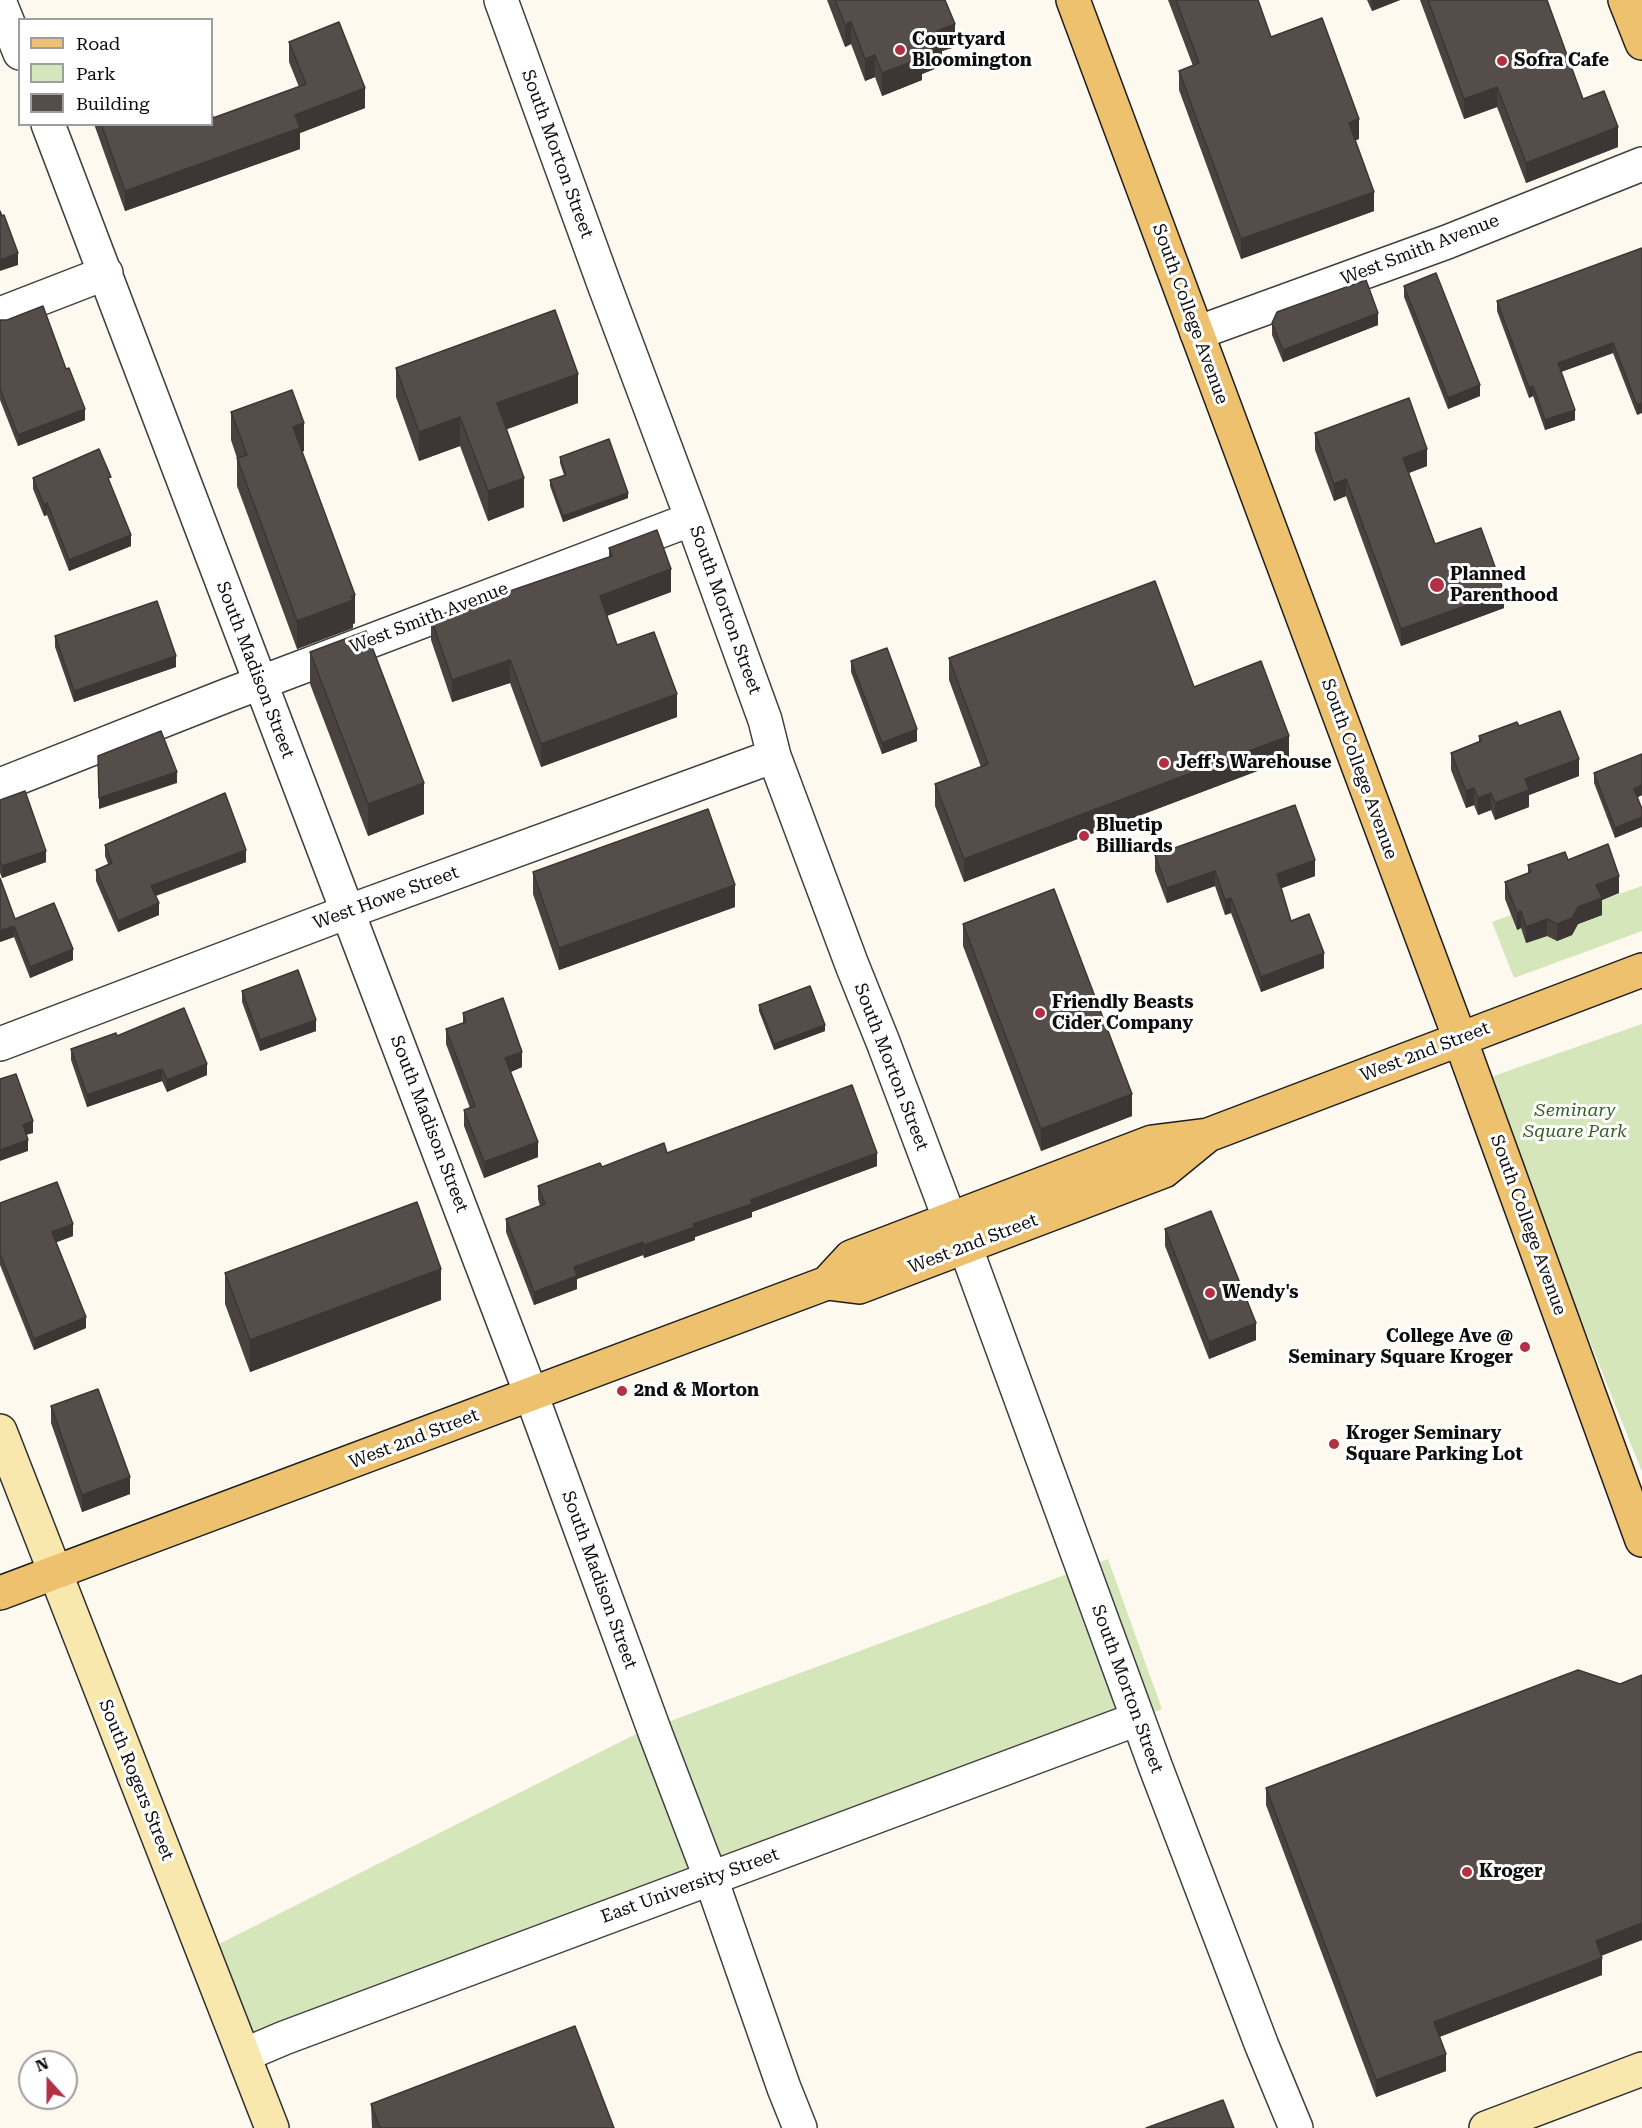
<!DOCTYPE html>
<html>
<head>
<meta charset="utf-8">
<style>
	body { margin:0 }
	#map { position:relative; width:1642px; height:2128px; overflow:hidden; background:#fef9ef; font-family:"Roboto Serif",serif }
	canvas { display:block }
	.legend { position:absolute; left:18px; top:18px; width:195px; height:108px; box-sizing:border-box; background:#fff; border:2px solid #9e9e9e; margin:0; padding:8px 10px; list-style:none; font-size:18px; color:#0d0d0d }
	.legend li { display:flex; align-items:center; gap:12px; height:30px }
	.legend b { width:30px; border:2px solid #9e9e9e }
	.north { position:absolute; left:18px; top:2050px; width:60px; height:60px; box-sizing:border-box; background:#fff; border:2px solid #9e9e9e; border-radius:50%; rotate:339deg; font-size:16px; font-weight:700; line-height:24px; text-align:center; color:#0d0d0d }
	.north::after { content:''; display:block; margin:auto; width:21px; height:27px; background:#b32f44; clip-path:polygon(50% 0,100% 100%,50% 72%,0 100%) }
</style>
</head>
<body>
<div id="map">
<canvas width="1642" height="2128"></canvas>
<ul class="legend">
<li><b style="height:8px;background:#eec16e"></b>Road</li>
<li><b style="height:16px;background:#d6e6bb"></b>Park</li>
<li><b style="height:16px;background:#554d4a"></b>Building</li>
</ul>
<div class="north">N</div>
</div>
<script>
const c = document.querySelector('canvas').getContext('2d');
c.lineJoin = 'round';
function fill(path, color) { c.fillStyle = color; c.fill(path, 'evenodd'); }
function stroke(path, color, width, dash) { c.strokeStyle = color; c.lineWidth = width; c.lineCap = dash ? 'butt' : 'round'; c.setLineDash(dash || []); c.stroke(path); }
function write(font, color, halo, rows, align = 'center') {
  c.font = font + ' "Roboto Serif",serif'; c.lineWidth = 6; c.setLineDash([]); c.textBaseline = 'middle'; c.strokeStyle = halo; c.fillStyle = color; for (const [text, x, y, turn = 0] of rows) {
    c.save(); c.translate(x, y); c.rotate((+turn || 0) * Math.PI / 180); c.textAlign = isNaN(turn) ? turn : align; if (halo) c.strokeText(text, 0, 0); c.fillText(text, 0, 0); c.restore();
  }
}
fill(new Path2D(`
	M 1642,886 L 1642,931 L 1514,978 L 1492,922 L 1511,915 L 1516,930 L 1521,928 L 1526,943 L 1547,936 L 1572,935 L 1578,924 L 1596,902 Z
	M 1642,1024 L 1642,1472 L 1485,1079 Z
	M 1108,1559 L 1162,1709 L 253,2051 L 213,1947 L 638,1733 Z`), '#d6e6bb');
const street = new Path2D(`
	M 501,0 L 604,284 L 692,519 L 765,720 L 774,756 L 852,965 L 883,1042 L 950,1220
	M 0,3 L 20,53
	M 48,124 L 531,1394 L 656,1735 L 711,1879 L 784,2088 L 800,2128
	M 0,314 L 106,273
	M 1197,333 L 1447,242 L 1642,164
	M 0,785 L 228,695 L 692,519
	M 0,1044 L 347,912 L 774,756
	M 965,1246 L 1156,1768 L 1262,2046 L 1296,2128
	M 244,2055 L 284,2038 L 1137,1719`);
const secondary = new Path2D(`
	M 0,1431 L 272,2128
	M 1486,2128 L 1642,2069`);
const primary = new Path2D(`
	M 1073,0 L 1460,1039 L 1642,1540
	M 1625,0 L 1642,43
	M 827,1283 L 859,1287 L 1164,1171 L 1208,1135
	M 0,1593 L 827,1283 L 851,1257 L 1152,1142 L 1208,1135 L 1642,970`);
stroke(street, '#404040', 36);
stroke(secondary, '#2f2f2f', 36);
stroke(primary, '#1e1e1e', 36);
stroke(street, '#fff', 33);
stroke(secondary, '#f9e8ae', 33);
stroke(primary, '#eec16e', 33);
fill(new Path2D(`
	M 827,0 L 945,0 L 955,47 L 942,51 L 942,66 L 922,74 L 922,80 L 882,96 L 875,77 L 865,81 L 851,44 L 845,47 Z
	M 1168,0 L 1258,0 L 1271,37 L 1359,139 L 1355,140 L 1374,211 L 1241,259 L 1179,90 L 1179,71 L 1193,66 Z
	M 1367,0 L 1400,0 L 1372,11 Z
	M 1420,0 L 1547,0 L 1583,99 L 1618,147 L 1526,183 L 1497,107 L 1464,119 Z
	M 289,42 L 365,108 L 300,133 L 300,149 L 125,211 L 94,124 L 212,124 L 213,118 L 299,87 L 289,62 Z
	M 1642,248 L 1637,415 L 1613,353 L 1561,372 L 1575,420 L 1545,430 L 1533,396 L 1529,398 L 1497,311 L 1497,301 Z
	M 1404,286 L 1480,396 L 1448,409 L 1404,297 Z
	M 0,320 L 85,420 L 18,446 L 0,400 Z
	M 1272,323 L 1378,325 L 1283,362 L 1272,335 Z
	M 396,368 L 578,403 L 506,429 L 524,507 L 488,521 L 460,446 L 419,461 L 396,397 Z
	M 231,412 L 304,451 L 302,452 L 355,623 L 353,624 L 353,628 L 297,649 L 237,486 L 237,458 L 231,440 Z
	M 1315,433 L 1427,466 L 1409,473 L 1435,544 L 1504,608 L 1401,646 L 1346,496 L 1334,501 L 1315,450 Z
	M 560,457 L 628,498 L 563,522 L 550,486 L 550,480 L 564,475 L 560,463 Z
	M 33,478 L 111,485 L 131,546 L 69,571 L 47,515 L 44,516 L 33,489 Z
	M 609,548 L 671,592 L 607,616 L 617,645 L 677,717 L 541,767 L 510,683 L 452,702 L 431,640 L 431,618 L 609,557 Z
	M 55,636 L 176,667 L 74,702 L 55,647 Z
	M 310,652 L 424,814 L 368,836 L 310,684 Z
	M 949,658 L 1194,687 L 1289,759 L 964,882 L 935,806 L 935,784 L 981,767 L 949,680 Z
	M 851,661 L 917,741 L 882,754 L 851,672 Z
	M 1519,726 L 1579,776 L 1529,795 L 1529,807 L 1495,820 L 1491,810 L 1478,815 L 1474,805 L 1466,808 L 1451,770 L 1451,753 L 1479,742 L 1479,736 Z
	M 1642,754 L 1642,795 L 1638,797 L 1615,838 L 1594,783 L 1594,773 Z
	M 0,800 L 46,862 L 2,878 L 0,873 Z
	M 105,845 L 246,862 L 156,896 L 159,915 L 118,932 L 96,881 L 96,870 L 108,864 L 105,856 Z
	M 1155,855 L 1315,876 L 1281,888 L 1291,921 L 1324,968 L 1261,992 L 1231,913 L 1225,915 L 1215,886 L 1167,903 L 1155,871 Z
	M 1568,860 L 1619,893 L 1602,900 L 1602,915 L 1578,924 L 1572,935 L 1557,941 L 1547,936 L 1526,943 L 1521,928 L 1517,930 L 1505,899 L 1505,882 L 1528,873 L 1528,865 Z
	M 533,872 L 735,907 L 559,970 L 533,894 Z
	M 15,919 L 73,960 L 30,978 L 14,937 L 0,942 Z
	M 963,924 L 1132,1116 L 1041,1151 L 963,946 Z
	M 242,991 L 316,1031 L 260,1051 L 242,1002 Z
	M 759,1005 L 825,1031 L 774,1050 L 759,1011 Z
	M 463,1013 L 522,1067 L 511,1072 L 538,1157 L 484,1178 L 464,1126 L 464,1110 L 470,1108 L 446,1044 L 446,1029 L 463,1023 Z
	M 117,1036 L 207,1075 L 167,1092 L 162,1081 L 87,1107 L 71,1060 L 71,1049 Z
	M 667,1153 L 877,1166 L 752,1212 L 752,1217 L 695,1237 L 695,1240 L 644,1258 L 643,1255 L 577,1279 L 577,1289 L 534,1305 L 506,1232 L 506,1219 L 540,1206 L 538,1199 L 538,1186 L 602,1167 Z
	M 0,1203 L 73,1236 L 56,1242 L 86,1328 L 34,1350 L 0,1265 Z
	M 1165,1229 L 1256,1340 L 1209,1359 L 1165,1246 Z
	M 225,1273 L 441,1300 L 250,1372 L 225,1304 Z
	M 51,1406 L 130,1494 L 82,1512 L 51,1423 Z
	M 1642,1675 L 1642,1940 L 1601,1955 L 1602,1975 L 1439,2037 L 1446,2071 L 1376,2097 L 1266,1805 L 1266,1788 L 1620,1684 Z
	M 371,2104 L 614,2128 L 372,2128 Z`), '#494240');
fill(new Path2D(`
	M 1372,0 L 1400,0 L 1372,11 Z
	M 851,22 L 851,44 L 845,47 L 845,25 Z
	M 955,24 L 955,47 L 942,51 L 942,66 L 922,74 L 922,80 L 882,96 L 882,73 L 920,53 L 937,31 Z
	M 875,55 L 875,77 L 865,81 L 865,59 Z
	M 1497,87 L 1497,107 L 1464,119 L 1464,99 Z
	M 365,88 L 365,108 L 300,133 L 300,149 L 125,211 L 125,191 L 295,115 Z
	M 1359,119 L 1359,139 L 1349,143 L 1349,123 Z
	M 1618,127 L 1618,147 L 1526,183 L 1526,163 Z
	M 1374,192 L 1374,211 L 1241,259 L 1241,239 Z
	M 18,253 L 18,265 L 0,271 L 0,260 Z
	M 1378,313 L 1378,325 L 1283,362 L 1283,350 Z
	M 1613,343 L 1613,353 L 1558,373 L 1558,363 Z
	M 578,374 L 578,403 L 497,433 L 497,403 Z
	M 1480,385 L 1480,396 L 1448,409 L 1448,398 Z
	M 1533,386 L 1533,396 L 1529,398 L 1529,388 Z
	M 1642,403 L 1642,413 L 1637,415 L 1637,405 Z
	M 85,409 L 85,420 L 18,446 L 18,435 Z
	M 1575,410 L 1575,420 L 1545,430 L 1545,420 Z
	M 460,417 L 460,446 L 419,461 L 419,432 Z
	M 304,423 L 304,451 L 293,455 L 293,427 Z
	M 1427,449 L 1427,466 L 1403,475 L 1403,458 Z
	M 524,478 L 524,507 L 488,521 L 488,491 Z
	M 1346,479 L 1346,496 L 1334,501 L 1334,484 Z
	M 628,493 L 628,498 L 563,522 L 563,516 Z
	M 47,503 L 47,515 L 44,516 L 44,505 Z
	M 131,535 L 131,546 L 69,571 L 69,560 Z
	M 671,569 L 671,592 L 600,618 L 600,596 Z
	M 1504,592 L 1504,608 L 1401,646 L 1401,629 Z
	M 355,595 L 355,623 L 353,624 L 353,628 L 297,649 L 297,621 Z
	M 176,656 L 176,667 L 74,702 L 74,691 Z
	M 510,660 L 510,683 L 452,702 L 452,680 Z
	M 677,694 L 677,717 L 541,767 L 541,744 Z
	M 917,729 L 917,741 L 882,754 L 882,743 Z
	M 1289,736 L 1289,759 L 964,882 L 964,859 Z
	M 1579,759 L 1579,776 L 1529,795 L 1529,807 L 1495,820 L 1495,803 L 1525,779 Z
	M 177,772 L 177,783 L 99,809 L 99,798 Z
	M 424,783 L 424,814 L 368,836 L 368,804 Z
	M 1642,785 L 1642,795 L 1634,799 L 1634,789 Z
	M 1474,788 L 1474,805 L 1466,808 L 1466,791 Z
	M 1491,793 L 1491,810 L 1478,815 L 1478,798 Z
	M 1642,817 L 1642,827 L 1615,838 L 1615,828 Z
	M 246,850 L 246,862 L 151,897 L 151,886 Z
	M 46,851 L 46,862 L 2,878 L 2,866 Z
	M 1315,860 L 1315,876 L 1277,890 L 1277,874 Z
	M 1215,871 L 1215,886 L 1167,903 L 1167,888 Z
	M 1619,876 L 1619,893 L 1602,900 L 1602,915 L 1578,924 L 1572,935 L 1557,941 L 1557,924 L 1596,885 Z
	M 735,885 L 735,907 L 559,970 L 559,948 Z
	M 1231,898 L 1231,913 L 1225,915 L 1225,900 Z
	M 159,903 L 159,915 L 118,932 L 118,921 Z
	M 1521,911 L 1521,928 L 1517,930 L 1517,913 Z
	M 1547,919 L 1547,936 L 1526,943 L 1526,927 Z
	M 14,926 L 14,937 L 0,942 L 0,931 Z
	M 73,949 L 73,960 L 30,978 L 30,967 Z
	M 1324,953 L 1324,968 L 1261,992 L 1261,977 Z
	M 316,1020 L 316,1031 L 260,1051 L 260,1040 Z
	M 825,1025 L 825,1031 L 774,1050 L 774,1044 Z
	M 522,1052 L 522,1067 L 505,1074 L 505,1058 Z
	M 207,1064 L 207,1075 L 167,1092 L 167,1080 Z
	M 162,1069 L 162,1081 L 87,1107 L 87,1095 Z
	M 1132,1094 L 1132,1116 L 1041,1151 L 1041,1129 Z
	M 33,1121 L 33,1133 L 23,1136 L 23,1125 Z
	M 28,1140 L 28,1151 L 0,1161 L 0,1150 Z
	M 538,1142 L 538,1157 L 484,1178 L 484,1162 Z
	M 877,1153 L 877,1166 L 752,1212 L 752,1217 L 695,1237 L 695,1240 L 644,1258 L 644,1245 L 751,1200 Z
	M 73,1224 L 73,1236 L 52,1244 L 52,1232 Z
	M 643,1242 L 643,1255 L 577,1279 L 577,1289 L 534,1305 L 534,1292 L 574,1267 Z
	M 441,1269 L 441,1300 L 250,1372 L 250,1340 Z
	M 86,1317 L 86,1328 L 34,1350 L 34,1339 Z
	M 1256,1323 L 1256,1340 L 1209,1359 L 1209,1342 Z
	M 130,1477 L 130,1494 L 82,1512 L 82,1495 Z
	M 1642,1923 L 1642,1940 L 1596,1958 L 1596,1941 Z
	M 1602,1958 L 1602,1975 L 1434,2039 L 1434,2022 Z
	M 1446,2054 L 1446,2071 L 1376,2097 L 1376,2080 Z`), '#3c3634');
const building = new Path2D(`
	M 835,0 L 945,0 L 955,24 L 937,31 L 942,44 L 920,53 L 922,58 L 882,73 L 875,55 L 865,59 L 851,22 L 845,25 Z
	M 1176,0 L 1258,0 L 1271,37 L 1322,18 L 1359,119 L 1349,123 L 1374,192 L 1241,239 L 1179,71 L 1199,63 Z
	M 1428,0 L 1547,0 L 1583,99 L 1604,91 L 1618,127 L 1526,163 L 1497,87 L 1464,99 Z
	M 339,22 L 365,88 L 295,115 L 300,128 L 125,191 L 101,124 L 212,124 L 212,113 L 213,118 L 306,84 L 289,42 Z
	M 0,211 L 2,216 L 4,215 L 18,253 L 0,260 Z
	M 1642,248 L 1642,403 L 1637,405 L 1613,343 L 1558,363 L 1575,410 L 1545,420 L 1533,386 L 1529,388 L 1497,301 Z
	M 1436,273 L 1480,385 L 1448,398 L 1404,286 Z
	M 1366,280 L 1378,313 L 1283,350 L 1272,323 L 1277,312 Z
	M 43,306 L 66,369 L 69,368 L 85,409 L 18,435 L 0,389 L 0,320 L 7,320 Z
	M 555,310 L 578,374 L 497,403 L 524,478 L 488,491 L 460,417 L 419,432 L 396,368 Z
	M 292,390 L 304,423 L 293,427 L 355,595 L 351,596 L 353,600 L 297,621 L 237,458 L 247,455 L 231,412 Z
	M 1409,398 L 1427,449 L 1403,458 L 1435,544 L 1481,528 L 1504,592 L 1401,629 L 1346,479 L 1334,484 L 1315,433 Z
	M 609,439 L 628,493 L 563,516 L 550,480 L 566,475 L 560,457 Z
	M 99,449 L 111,477 L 108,478 L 131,535 L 69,560 L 47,503 L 44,505 L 33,478 Z
	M 657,530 L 671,569 L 600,596 L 617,645 L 654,632 L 677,694 L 541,744 L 510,660 L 452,680 L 431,618 L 612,556 L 609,548 Z
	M 1155,581 L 1194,687 L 1261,661 L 1289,736 L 964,859 L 935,784 L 988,764 L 949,658 Z
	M 157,601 L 176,656 L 74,691 L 55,636 Z
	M 366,631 L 424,783 L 368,804 L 310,652 Z
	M 887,648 L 917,729 L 882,743 L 851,661 Z
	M 1560,711 L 1579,759 L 1525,779 L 1529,790 L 1495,803 L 1491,793 L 1478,798 L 1474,788 L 1466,791 L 1451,753 L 1481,741 L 1479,736 L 1517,722 L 1519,726 Z
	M 161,731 L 177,772 L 99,798 L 98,756 Z
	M 1642,754 L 1642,785 L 1634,789 L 1642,809 L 1642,817 L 1615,828 L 1594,773 Z
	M 25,791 L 46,851 L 2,866 L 0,862 L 0,800 Z
	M 225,793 L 246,850 L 151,886 L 159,903 L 118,921 L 96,870 L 112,863 L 105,845 Z
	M 1295,805 L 1315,860 L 1277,874 L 1291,921 L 1309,914 L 1324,953 L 1261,977 L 1231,898 L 1225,900 L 1215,871 L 1167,888 L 1155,855 Z
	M 708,809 L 735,885 L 559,948 L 533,872 Z
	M 1608,844 L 1619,876 L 1596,885 L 1602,898 L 1578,907 L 1572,918 L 1557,924 L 1547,919 L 1526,927 L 1521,911 L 1517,913 L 1505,882 L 1531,872 L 1528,865 L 1565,852 L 1568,860 Z
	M 0,878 L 15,919 L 54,903 L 73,949 L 30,967 L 14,926 L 0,931 Z
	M 1054,889 L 1132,1094 L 1041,1129 L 963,924 Z
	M 298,970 L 316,1020 L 260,1040 L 242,991 Z
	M 810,986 L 825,1025 L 774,1044 L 759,1005 Z
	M 503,998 L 522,1052 L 505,1058 L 538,1142 L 484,1162 L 464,1110 L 475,1106 L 446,1029 L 466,1022 L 463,1013 Z
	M 184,1008 L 207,1064 L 167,1080 L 162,1069 L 87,1095 L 71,1049 L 116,1033 L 117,1036 Z
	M 16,1074 L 33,1121 L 23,1125 L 28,1140 L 0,1150 L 0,1079 Z
	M 852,1085 L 877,1153 L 751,1200 L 752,1204 L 693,1224 L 695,1227 L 644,1245 L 643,1242 L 574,1267 L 577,1276 L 534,1292 L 506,1219 L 545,1204 L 538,1186 L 600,1163 L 602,1167 L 664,1143 L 667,1153 Z
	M 57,1182 L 73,1224 L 52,1232 L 86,1317 L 34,1339 L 0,1254 L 0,1203 Z
	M 417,1202 L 441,1269 L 250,1340 L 225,1273 Z
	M 1211,1211 L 1256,1323 L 1209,1342 L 1165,1229 Z
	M 98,1389 L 130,1477 L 82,1495 L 51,1406 Z
	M 1578,1670 L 1620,1684 L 1642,1675 L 1642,1923 L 1596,1941 L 1602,1958 L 1434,2022 L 1446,2054 L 1376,2080 L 1266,1788 Z
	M 575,2026 L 614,2128 L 380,2128 L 371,2104 Z
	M 1223,2100 L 1234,2128 L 1146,2128 Z`);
fill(building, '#554d4a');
stroke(building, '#3c3634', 1.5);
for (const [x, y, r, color] of [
	[900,50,6,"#b32f44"],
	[1502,61,6,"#b32f44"],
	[1437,585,8,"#b32f44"],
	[1164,763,6,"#b32f44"],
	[1084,836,6,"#b32f44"],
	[1040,1013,6,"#b32f44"],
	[1210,1293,6,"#b32f44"],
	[1525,1347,6,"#b32f44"],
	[622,1391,6,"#b32f44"],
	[1334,1444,6,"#b32f44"],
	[1467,1872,6,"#b32f44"]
]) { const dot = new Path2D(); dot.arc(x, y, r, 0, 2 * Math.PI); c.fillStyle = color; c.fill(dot); stroke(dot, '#fff', 2); }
write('bold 18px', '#0d0d0d', '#fff', [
	["Courtyard",912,40],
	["Bloomington",912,61],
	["Sofra Cafe",1514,61],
	["Planned",1450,575],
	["Parenthood",1450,596],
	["Jeff's Warehouse",1176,763],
	["Bluetip",1096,826],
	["Billiards",1096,847],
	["Friendly Beasts",1052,1003],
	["Cider Company",1052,1024],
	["Wendy's",1222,1293],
	["College Ave @",1513,1337,"right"],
	["Seminary Square Kroger",1513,1358,"right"],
	["2nd & Morton",634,1391],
	["Kroger Seminary",1346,1434],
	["Square Parking Lot",1346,1455],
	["Kroger",1479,1872]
], 'left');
write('18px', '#0d0d0d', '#fff', [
	["South Morton Street",557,154,70],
	["West Smith Avenue",1420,250,-21],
	["South College Avenue",1190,314,70],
	["South Morton Street",725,610,70],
	["West Smith Avenue",429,618,-21],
	["South Madison Street",255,670,69],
	["South College Avenue",1359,769,70],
	["West Howe Street",386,898,-20],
	["West 2nd Street",1425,1052,-21],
	["South Morton Street",891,1067,69],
	["South Madison Street",429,1124,69],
	["South College Avenue",1528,1225,70],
	["West 2nd Street",973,1244,-21],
	["West 2nd Street",414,1439,-21],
	["South Madison Street",599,1580,70],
	["South Morton Street",1127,1689,70],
	["South Rogers Street",136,1780,68],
	["East University Street",690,1886,-20]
]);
write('italic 18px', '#366022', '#fff', [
	["Seminary",1575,1111],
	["Square Park",1575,1132]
]);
</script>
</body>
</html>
